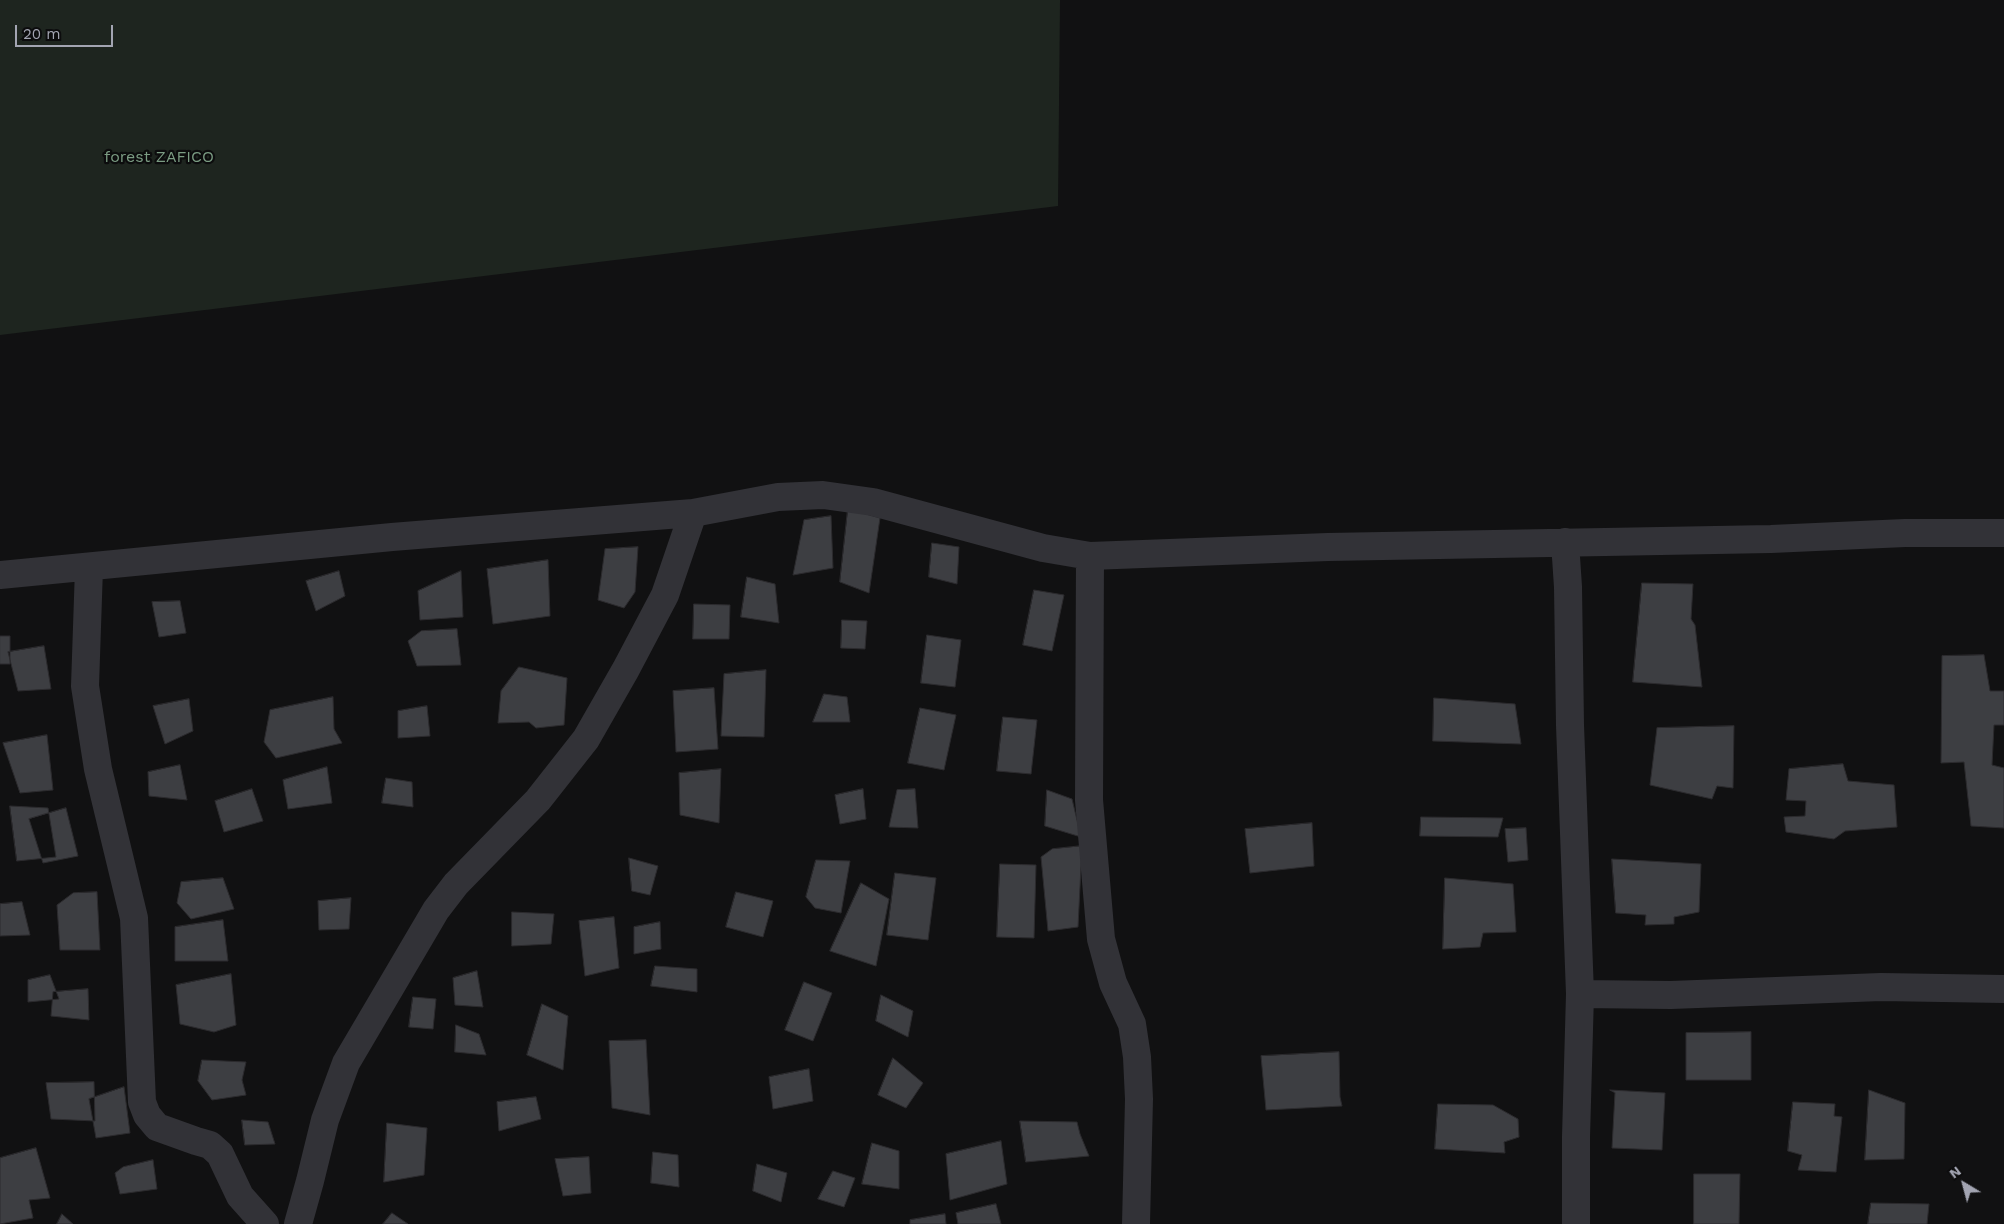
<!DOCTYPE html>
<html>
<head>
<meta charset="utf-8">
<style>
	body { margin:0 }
	#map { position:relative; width:2004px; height:1224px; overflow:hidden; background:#111112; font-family:"Work Sans",sans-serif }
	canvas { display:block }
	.north { position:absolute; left:1939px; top:1159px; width:50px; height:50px; -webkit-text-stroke:4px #0c0c0d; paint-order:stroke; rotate:323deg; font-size:14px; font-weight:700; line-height:20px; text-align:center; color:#a3a5b2 }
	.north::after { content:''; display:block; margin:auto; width:18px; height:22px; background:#a3a5b2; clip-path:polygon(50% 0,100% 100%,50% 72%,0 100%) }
	.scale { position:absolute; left:15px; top:25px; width:98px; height:22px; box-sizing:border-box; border:2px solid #a3a5b2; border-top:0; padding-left:6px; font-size:15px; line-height:18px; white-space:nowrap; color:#a3a5b2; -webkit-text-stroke:4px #0c0c0d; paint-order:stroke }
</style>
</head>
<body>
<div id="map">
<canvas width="2004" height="1224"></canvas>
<div class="north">N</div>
<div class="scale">20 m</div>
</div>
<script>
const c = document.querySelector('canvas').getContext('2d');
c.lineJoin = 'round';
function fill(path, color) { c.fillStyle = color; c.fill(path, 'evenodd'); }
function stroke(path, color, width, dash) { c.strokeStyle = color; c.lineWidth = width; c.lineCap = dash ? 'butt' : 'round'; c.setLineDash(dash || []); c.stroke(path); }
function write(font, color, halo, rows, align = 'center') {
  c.font = font + ' "Work Sans",sans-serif'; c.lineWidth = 4.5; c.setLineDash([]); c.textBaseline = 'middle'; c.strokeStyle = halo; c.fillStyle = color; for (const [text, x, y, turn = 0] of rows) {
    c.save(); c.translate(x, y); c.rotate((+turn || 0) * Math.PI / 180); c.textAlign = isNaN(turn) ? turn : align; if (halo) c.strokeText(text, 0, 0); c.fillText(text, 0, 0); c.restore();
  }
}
fill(new Path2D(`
	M 0,0 L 1060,0 L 1058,206 L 0,335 Z`), '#1e251f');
const building = new Path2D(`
	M 848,509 L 880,518 L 869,593 L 840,582 Z
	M 831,516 L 833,568 L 793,575 L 804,520 Z
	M 932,543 L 959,547 L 957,584 L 929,577 Z
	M 638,547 L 635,592 L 624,608 L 598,600 L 605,549 Z
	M 548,560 L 550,616 L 493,624 L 487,569 Z
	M 339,571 L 345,596 L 316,611 L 306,581 Z
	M 461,571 L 463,617 L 420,620 L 418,591 Z
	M 747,577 L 775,584 L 779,623 L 741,617 Z
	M 1642,583 L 1693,584 L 1691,619 L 1695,625 L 1702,687 L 1633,682 Z
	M 1034,590 L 1064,595 L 1052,651 L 1023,645 Z
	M 180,601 L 186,633 L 159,637 L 152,602 Z
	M 694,604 L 730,605 L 729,639 L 693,639 Z
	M 842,620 L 867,621 L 865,649 L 841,648 Z
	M 457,629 L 461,665 L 417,666 L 408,641 L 421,631 Z
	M 927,635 L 961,640 L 955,687 L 921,683 Z
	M 0,636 L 10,636 L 10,664 L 0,664 Z
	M 44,646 L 51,689 L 18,691 L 8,652 Z
	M 1984,655 L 1990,691 L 2004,691 L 2004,725 L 1994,725 L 1992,765 L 2004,768 L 2004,828 L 1971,826 L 1964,762 L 1941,763 L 1942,656 Z
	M 519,667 L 567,678 L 564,725 L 536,728 L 529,722 L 498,723 L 501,691 Z
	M 766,670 L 764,737 L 721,736 L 724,674 Z
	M 714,688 L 718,749 L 676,752 L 673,691 Z
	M 824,694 L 847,697 L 850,722 L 813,722 Z
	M 333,697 L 334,729 L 342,743 L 276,758 L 264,742 L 270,710 Z
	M 1434,698 L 1515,704 L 1521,744 L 1433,741 Z
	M 189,699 L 193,731 L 165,744 L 153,706 Z
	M 427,706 L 430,736 L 398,738 L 398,711 Z
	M 920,708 L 956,715 L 944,770 L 908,763 Z
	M 1003,717 L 1037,720 L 1031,774 L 997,771 Z
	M 1734,726 L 1733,788 L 1717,786 L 1712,799 L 1650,785 L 1657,728 Z
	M 47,735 L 53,790 L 20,793 L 3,743 Z
	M 1843,764 L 1848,781 L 1894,785 L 1897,827 L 1845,831 L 1834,839 L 1786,832 L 1784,817 L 1805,816 L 1806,801 L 1786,800 L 1789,769 Z
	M 180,765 L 187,800 L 149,796 L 148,772 Z
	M 327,767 L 332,803 L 288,809 L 283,780 Z
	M 721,769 L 719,823 L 680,815 L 679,773 Z
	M 386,778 L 412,782 L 413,807 L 382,803 Z
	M 252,789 L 263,821 L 224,832 L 215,801 Z
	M 863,789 L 866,819 L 840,824 L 835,795 Z
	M 915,789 L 918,828 L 889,827 L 897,790 Z
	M 1047,790 L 1072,799 L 1081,837 L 1045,826 Z
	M 10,806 L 48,808 L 56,857 L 17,861 Z
	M 66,808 L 78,856 L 43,863 L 29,819 Z
	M 1421,817 L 1503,818 L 1498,837 L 1420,836 Z
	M 1312,823 L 1314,866 L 1250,873 L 1245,829 Z
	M 1526,828 L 1528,860 L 1508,862 L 1505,829 Z
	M 1082,846 L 1078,927 L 1048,931 L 1041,857 L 1052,849 Z
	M 629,858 L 658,866 L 650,895 L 632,891 Z
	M 1612,859 L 1701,864 L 1699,912 L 1674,917 L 1674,924 L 1645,925 L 1646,915 L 1616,913 Z
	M 816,860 L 850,861 L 841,913 L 815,908 L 806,897 Z
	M 1000,864 L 1036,865 L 1034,938 L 997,937 Z
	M 895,873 L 936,878 L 928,940 L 887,935 Z
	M 223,878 L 234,909 L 191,919 L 177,903 L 181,882 Z
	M 1445,878 L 1513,884 L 1516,932 L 1483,933 L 1480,947 L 1443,949 Z
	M 861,883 L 889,899 L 876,966 L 830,951 Z
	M 97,892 L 100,950 L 60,950 L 57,905 L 73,893 Z
	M 736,892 L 773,901 L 763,937 L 726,927 Z
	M 351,898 L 349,929 L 319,930 L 318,901 Z
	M 22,902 L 30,935 L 0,936 L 0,904 Z
	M 512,912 L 554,914 L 551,944 L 512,946 Z
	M 614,917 L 619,968 L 585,976 L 579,921 Z
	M 223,920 L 228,961 L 175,961 L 175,927 Z
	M 660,922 L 661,949 L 634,954 L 634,927 Z
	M 655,966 L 697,969 L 697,992 L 651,986 Z
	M 477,971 L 483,1007 L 455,1005 L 453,978 Z
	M 231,974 L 236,1025 L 214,1032 L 180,1024 L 176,985 Z
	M 50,975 L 59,999 L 28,1002 L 28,980 Z
	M 804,982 L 832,993 L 813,1041 L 785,1030 Z
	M 88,989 L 89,1020 L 51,1016 L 53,992 Z
	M 881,995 L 913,1011 L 908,1037 L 876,1021 Z
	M 413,997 L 436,999 L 433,1029 L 409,1027 Z
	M 542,1004 L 568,1016 L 563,1070 L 527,1055 Z
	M 456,1025 L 479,1034 L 486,1055 L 455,1052 Z
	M 1751,1032 L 1751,1080 L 1686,1080 L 1686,1033 Z
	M 646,1040 L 650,1115 L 612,1108 L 609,1041 Z
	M 1339,1052 L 1340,1097 L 1342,1106 L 1266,1110 L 1261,1056 Z
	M 893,1058 L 923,1083 L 906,1108 L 878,1095 Z
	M 202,1060 L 246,1062 L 242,1080 L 246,1095 L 212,1100 L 198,1081 Z
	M 809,1069 L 813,1101 L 773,1109 L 769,1077 Z
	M 94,1082 L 95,1121 L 51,1119 L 46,1083 Z
	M 124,1087 L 130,1133 L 96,1138 L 89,1099 Z
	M 1610,1090 L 1665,1093 L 1662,1150 L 1612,1148 L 1615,1093 Z
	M 1869,1090 L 1905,1103 L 1904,1159 L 1865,1160 Z
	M 536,1097 L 541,1119 L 499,1131 L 497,1102 Z
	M 1793,1102 L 1835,1104 L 1834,1116 L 1842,1117 L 1836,1172 L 1798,1170 L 1802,1155 L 1788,1151 Z
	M 1438,1104 L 1493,1105 L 1518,1119 L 1519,1137 L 1504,1142 L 1505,1153 L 1435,1149 Z
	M 242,1120 L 268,1122 L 275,1144 L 245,1145 Z
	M 1020,1121 L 1077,1122 L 1080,1134 L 1089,1156 L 1026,1162 Z
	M 387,1123 L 427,1128 L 424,1175 L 384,1182 Z
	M 1001,1141 L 1007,1184 L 950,1200 L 946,1154 Z
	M 872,1143 L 899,1151 L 899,1189 L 862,1184 Z
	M 36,1148 L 50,1198 L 29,1200 L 33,1218 L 0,1224 L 0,1158 Z
	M 653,1152 L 678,1155 L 679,1187 L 651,1183 Z
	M 589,1157 L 591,1193 L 563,1196 L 555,1159 Z
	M 153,1160 L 157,1189 L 120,1194 L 115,1173 L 123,1167 Z
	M 757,1164 L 787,1173 L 781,1202 L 753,1191 Z
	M 833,1171 L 855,1178 L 844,1207 L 818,1199 Z
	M 1694,1174 L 1740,1174 L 1739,1224 L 1694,1224 Z
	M 1871,1203 L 1929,1204 L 1927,1224 L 1868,1224 Z
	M 996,1204 L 1001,1224 L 958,1224 L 956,1213 Z
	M 392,1213 L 408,1224 L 383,1224 Z
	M 62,1214 L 73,1224 L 57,1224 Z
	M 945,1214 L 946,1224 L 910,1224 L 910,1220 Z`);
fill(building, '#3d3e42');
stroke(building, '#2c2b2e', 1);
stroke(new Path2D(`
	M 1565,542 L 1568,587 L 1570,725 L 1580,994 L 1576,1137 L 1576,1224
	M 1090,556 L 1089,800 L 1101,939 L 1113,983 L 1132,1024 L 1137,1057 L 1139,1099 L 1136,1224
	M 89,568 L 85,686 L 98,769 L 134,918 L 142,1102 L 147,1115 L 157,1127 L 196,1141 L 210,1145 L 220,1154 L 240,1196 L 265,1224
	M 0,575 L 392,537 L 693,513 L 778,497 L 823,495 L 873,502 L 1043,548 L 1090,556 L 1328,547 L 1771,539 L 1905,533 L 2004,533
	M 1580,994 L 1671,995 L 1881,987 L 2004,989
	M 298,1224 L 310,1181 L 325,1120 L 346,1063 L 436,910 L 456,884 L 538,800 L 586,739 L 626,669 L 665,595 L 693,513`), '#323237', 28);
write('16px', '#7b9c83', '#0c0c0d', [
	["forest ZAFICO",159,157]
]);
</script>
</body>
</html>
